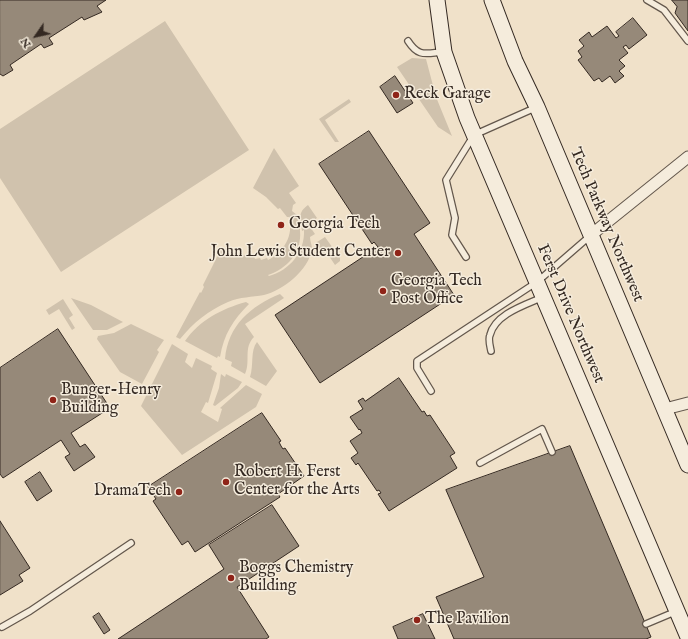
<!DOCTYPE html>
<html>
<head>
<meta charset="utf-8">
<style>
	body { margin:0 }
	#map { position:relative; width:688px; height:639px; overflow:hidden; background:#f0e1c9; font-family:"IM FELL English",serif }
	canvas { display:block }
	.north { position:absolute; left:16px; top:16px; width:40px; height:40px; -webkit-text-stroke:3px #f5ecdc; paint-order:stroke; rotate:236deg; font-size:11px; font-weight:700; line-height:16px; text-align:center; color:#342922 }
	.north::after { content:''; display:block; margin:auto; width:14px; height:18px; background:#342922; clip-path:polygon(50% 0,100% 100%,50% 72%,0 100%) }
</style>
</head>
<body>
<div id="map">
<canvas width="688" height="639"></canvas>
<div class="north">N</div>
</div>
<script>
const c = document.querySelector('canvas').getContext('2d');
c.lineJoin = 'round';
function fill(path, color) { c.fillStyle = color; c.fill(path, 'evenodd'); }
function stroke(path, color, width, dash) { c.strokeStyle = color; c.lineWidth = width; c.lineCap = dash ? 'butt' : 'round'; c.setLineDash(dash || []); c.stroke(path); }
function write(font, color, halo, rows, align = 'center') {
  c.font = font + ' "IM FELL English",serif'; c.lineWidth = 3; c.setLineDash([]); c.textBaseline = 'middle'; c.strokeStyle = halo; c.fillStyle = color; for (const [text, x, y, turn = 0] of rows) {
    c.save(); c.translate(x, y); c.rotate((+turn || 0) * Math.PI / 180); c.textAlign = isNaN(turn) ? turn : align; if (halo) c.strokeText(text, 0, 0); c.fillText(text, 0, 0); c.restore();
  }
}
fill(new Path2D(`
	M 165,21 L 249,150 L 61,272 L 0,178 L 0,129 Z
	M 412,58 L 426,59 L 436,97 L 452,136 L 438,127 L 397,67 Z
	M 349,99 L 351,102 L 325,120 L 339,142 L 335,142 L 319,119 Z
	M 274,148 L 299,186 L 289,193 L 296,203 L 293,205 L 292,211 L 297,215 C 298,221 300,226 300,231 C 302,252 287,269 268,275 L 269,276 C 290,270 305,252 304,230 L 302,231 C 301,218 297,213 308,205 L 317,218 L 308,224 L 315,234 L 310,237 C 310,241 312,245 312,249 C 309,270 282,291 264,295 C 252,297 240,297 228,302 C 209,310 193,323 180,339 L 176,337 L 200,292 L 201,293 L 204,287 L 203,285 L 222,247 L 241,255 L 254,256 L 255,259 L 260,258 L 261,260 L 267,258 L 268,260 C 284,252 294,235 289,217 L 287,217 L 280,208 L 278,209 L 266,197 L 253,188 Z
	M 325,237 L 340,258 L 340,261 L 335,265 L 329,256 L 314,248 L 317,242 Z
	M 280,294 L 284,298 L 245,324 L 254,337 C 243,348 251,361 245,374 L 231,366 L 232,362 L 225,359 C 228,325 251,306 280,294 Z
	M 71,298 L 91,305 L 123,322 L 107,330 L 93,330 Z
	M 63,299 L 73,315 L 69,318 L 75,328 L 72,330 L 59,309 L 49,315 L 46,310 Z
	M 246,302 L 249,304 C 233,320 224,334 220,357 L 218,356 L 217,358 L 185,341 C 200,320 221,309 246,302 Z
	M 131,324 L 164,340 L 157,350 L 159,352 L 142,384 L 120,372 L 97,339 L 98,336 L 114,333 Z
	M 257,342 L 277,371 L 266,386 L 250,377 C 254,365 250,351 257,342 Z
	M 172,344 L 188,354 L 185,362 L 192,368 L 196,358 L 212,366 L 211,369 L 217,373 L 208,403 L 206,402 L 201,412 L 218,422 L 222,409 L 220,408 L 246,385 L 262,394 L 256,407 L 182,455 L 141,406 Z
	M 221,374 L 225,377 L 226,374 L 242,382 L 238,388 L 215,406 L 213,405 L 219,388 Z`), '#d0c2ad');
const building = new Path2D(`
	M 0,0 L 106,0 L 97,6 L 102,12 L 84,20 L 82,17 L 49,38 L 53,44 L 44,48 L 41,44 L 10,65 L 13,70 L 3,76 L 0,74 Z
	M 672,0 L 688,0 L 688,31 L 675,13 L 677,7 Z
	M 633,18 L 647,35 L 629,49 L 626,45 L 623,47 L 628,53 L 619,60 L 625,66 L 619,71 L 624,76 L 615,83 L 610,76 L 602,82 L 599,78 L 594,81 L 578,60 L 582,57 L 578,51 L 584,46 L 579,40 L 589,32 L 592,37 L 607,26 L 616,38 L 619,36 L 616,32 Z
	M 395,76 L 413,103 L 397,113 L 380,87 Z
	M 369,131 L 430,223 L 414,234 L 454,295 L 320,383 L 275,315 L 378,247 L 374,242 L 372,244 L 319,164 Z
	M 58,329 L 110,408 L 71,433 L 80,447 L 85,444 L 95,457 L 74,471 L 65,457 L 70,454 L 61,440 L 3,478 L 0,474 L 0,368 Z
	M 399,378 L 422,412 L 424,411 L 427,416 L 430,415 L 455,453 L 450,456 L 457,468 L 389,511 L 378,494 L 381,493 L 379,490 L 377,491 L 358,463 L 356,465 L 351,458 L 358,453 L 350,441 L 362,433 L 360,429 L 359,430 L 350,417 L 363,409 L 358,401 L 363,398 L 365,401 Z
	M 262,413 L 281,441 L 279,442 L 281,446 L 283,449 L 285,448 L 304,476 L 278,494 L 280,497 L 195,552 L 188,541 L 182,545 L 153,501 L 156,499 L 148,487 Z
	M 570,446 L 651,637 L 646,639 L 454,639 L 436,597 L 484,577 L 446,490 Z
	M 40,472 L 52,491 L 37,501 L 25,482 Z
	M 272,505 L 299,546 L 237,587 L 269,637 L 266,639 L 118,639 L 224,569 L 209,545 Z
	M 0,521 L 30,568 L 19,575 L 23,581 L 0,595 Z
	M 99,613 L 110,630 L 104,634 L 93,617 Z
	M 423,614 L 435,639 L 398,639 L 393,627 Z`);
fill(building, '#968979');
stroke(building, '#342922', 1);
const lane = new Path2D(`
	M 647,0 L 664,10 L 688,41
	M 408,41 C 419,58 426,53 444,52
	M 466,257 L 452,235 L 455,218 L 446,180 L 474,135 L 537,107
	M 491,351 C 490,346 488,339 490,335 C 495,314 525,305 543,297
	M 431,391 L 417,368 L 417,361 L 537,282 L 590,236
	M 480,463 L 542,429 L 552,452
	M 646,624 L 677,611
	M 2,627 L 30,611 L 131,543`);
const street = new Path2D(`
	M 591,235 L 688,157
	M 665,409 L 688,403`);
const secondary = new Path2D(`
	M 437,0 L 444,52 L 467,118 L 688,637
	M 492,0 L 515,61 L 537,107 L 688,465`);
stroke(lane, '#63574c', 8);
stroke(street, '#63574c', 13);
stroke(secondary, '#342922', 17);
stroke(lane, '#f5ecdc', 5.5);
stroke(street, '#f5ecdc', 11);
stroke(secondary, '#f5ecdc', 15);
for (const [x, y, r, color] of [
	[396,95,4,"#8f2418"],
	[281,225,4,"#8f2418"],
	[398,253,4,"#8f2418"],
	[383,291,4,"#8f2418"],
	[53,400,4,"#8f2418"],
	[226,482,4,"#8f2418"],
	[179,492,4,"#8f2418"],
	[231,578,4,"#8f2418"],
	[417,620,4,"#8f2418"]
]) { const dot = new Path2D(); dot.arc(x, y, r, 0, 2 * Math.PI); c.fillStyle = color; c.fill(dot); stroke(dot, '#f5ecdc', 1.5); }
write('16px', '#342922', '#f5ecdc', [
	["Reck Garage",404,95],
	["Georgia Tech",289,225],
	["John Lewis Student Center",390,253,"right"],
	["Georgia Tech",391,282],
	["Post Office",391,300],
	["Bunger-Henry",61,391],
	["Building",61,409],
	["Robert H. Ferst",234,473],
	["Center for the Arts",234,491],
	["DramaTech",171,492,"right"],
	["Boggs Chemistry",239,569],
	["Building",239,587],
	["The Pavilion",425,620]
], 'left');
write('16px', '#342922', '#f5ecdc', [
	["Tech Parkway Northwest",606,225,67],
	["Ferst Drive Northwest",570,314,67]
]);
</script>
</body>
</html>
